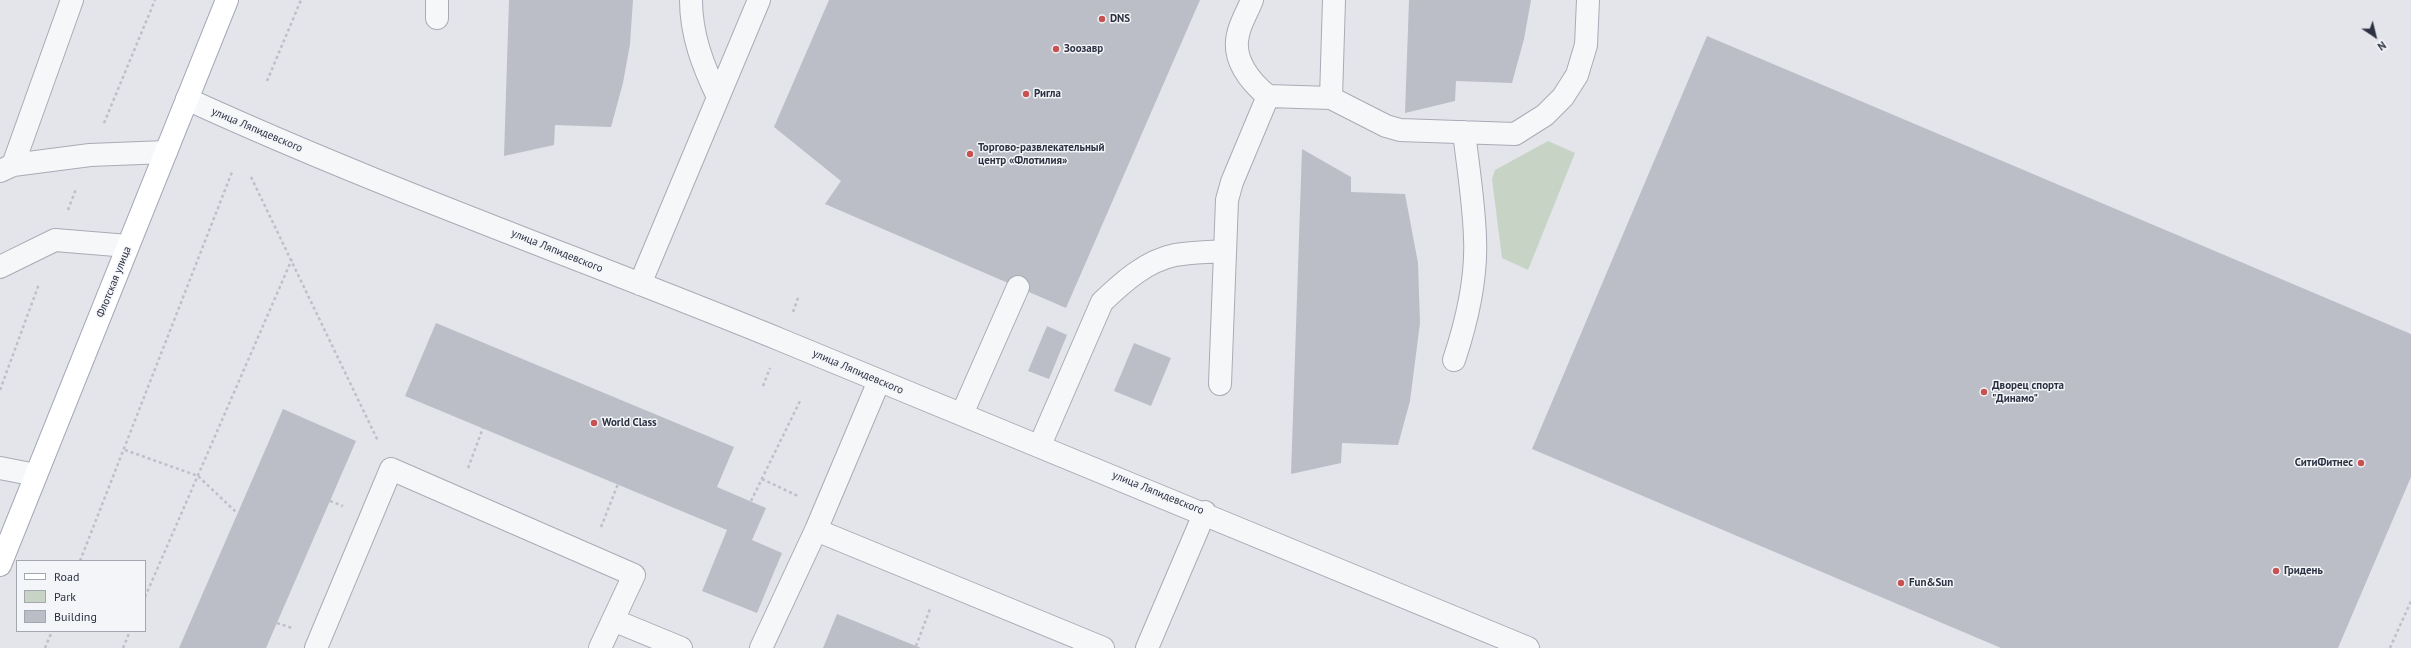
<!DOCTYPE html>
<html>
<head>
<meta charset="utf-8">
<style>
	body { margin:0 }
	#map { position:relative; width:2411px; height:648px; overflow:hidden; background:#e4e5eb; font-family:"PT Sans",sans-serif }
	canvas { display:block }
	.legend { position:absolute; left:16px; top:560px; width:130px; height:72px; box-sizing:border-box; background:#f3f5f8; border:1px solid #a3a7af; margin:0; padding:5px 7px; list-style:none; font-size:12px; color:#2c3142 }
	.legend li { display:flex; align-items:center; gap:8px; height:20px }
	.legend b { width:20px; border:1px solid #a3a7af }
	.north { position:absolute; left:2355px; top:16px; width:40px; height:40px; -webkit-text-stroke:3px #f3f5f8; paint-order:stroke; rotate:145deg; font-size:11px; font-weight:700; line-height:16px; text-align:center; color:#2c3142 }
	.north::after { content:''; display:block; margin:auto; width:14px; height:18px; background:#2c3142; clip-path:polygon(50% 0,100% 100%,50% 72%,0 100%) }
</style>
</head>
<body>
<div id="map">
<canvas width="2411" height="648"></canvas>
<ul class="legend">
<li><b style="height:5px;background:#fff"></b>Road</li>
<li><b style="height:11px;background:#c7d4c5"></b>Park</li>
<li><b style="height:11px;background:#bbbec7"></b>Building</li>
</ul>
<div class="north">N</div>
</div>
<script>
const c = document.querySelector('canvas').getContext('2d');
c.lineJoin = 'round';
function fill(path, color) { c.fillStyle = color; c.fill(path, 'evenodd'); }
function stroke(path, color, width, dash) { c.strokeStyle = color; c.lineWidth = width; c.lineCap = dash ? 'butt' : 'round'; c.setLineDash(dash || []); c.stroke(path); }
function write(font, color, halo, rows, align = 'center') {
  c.font = font + ' "PT Sans",sans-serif'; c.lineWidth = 3; c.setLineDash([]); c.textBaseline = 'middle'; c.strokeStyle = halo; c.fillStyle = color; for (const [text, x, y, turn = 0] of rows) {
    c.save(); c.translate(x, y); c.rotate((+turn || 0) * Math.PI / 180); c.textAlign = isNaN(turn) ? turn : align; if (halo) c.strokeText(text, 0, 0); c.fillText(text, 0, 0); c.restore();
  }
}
fill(new Path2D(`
	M 1548,141 L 1575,153 L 1528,270 L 1502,258 L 1492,179 L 1495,170 Z`), '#c7d4c5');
fill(new Path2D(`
	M 509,0 L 633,0 L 630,44 L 623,83 L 611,127 L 555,125 L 554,145 L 504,156 Z
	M 829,0 L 1200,0 L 1066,308 L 825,204 L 841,181 L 774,127 Z
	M 1409,0 L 1531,0 L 1524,39 L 1512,83 L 1456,81 L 1455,101 L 1405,113 Z
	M 1707,36 L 2411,334 L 2411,477 L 2338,648 L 2001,648 L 1532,449 Z
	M 1302,149 L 1351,177 L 1351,192 L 1405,194 L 1418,263 L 1420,323 L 1410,401 L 1398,445 L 1342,443 L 1341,463 L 1291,474 Z
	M 436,323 L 734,447 L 717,487 L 766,508 L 752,540 L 782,553 L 757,613 L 702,591 L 727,530 L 405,396 Z
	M 1047,326 L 1067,335 L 1049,379 L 1028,371 Z
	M 1134,343 L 1171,358 L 1151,406 L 1114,391 Z
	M 283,409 L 356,441 L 266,648 L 179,648 Z
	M 837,614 L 921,648 L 823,648 Z`), '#bbbec7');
const minor = new Path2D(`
	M 691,0 C 691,35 703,66 718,97
	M 1252,0 C 1248,11 1240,23 1238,35 C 1232,59 1250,82 1268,96 L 1331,98 L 1386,126 L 1400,130 L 1515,134 L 1545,115 L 1563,97 L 1577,75 L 1586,45 L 1588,0
	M 437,18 L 437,0
	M 1331,98 L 1334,0
	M 187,99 C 381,188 583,259 781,340 C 1030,441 1279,544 1528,648
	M 13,165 L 90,155 L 166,152
	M 0,171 L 13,165 L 72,0
	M 0,267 L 55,240 L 128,246
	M 640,284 L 759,0
	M 1454,360 C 1467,321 1477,280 1475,238 C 1474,203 1468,167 1464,132
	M 1220,384 L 1227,200 L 1232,182 L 1268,96
	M 962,414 L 1018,287
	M 1040,445 L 1102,302 C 1123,282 1146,261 1175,255 C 1191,252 1209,252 1225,251
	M 0,468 L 36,475
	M 816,530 L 1103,648
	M 316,648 L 391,469 L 634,575 L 613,620
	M 600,648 L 613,620 L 681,648
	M 761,648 L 816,530 L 879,381
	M 1147,648 L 1205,512`);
const major = new Path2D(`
	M 0,565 L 227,0`);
stroke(minor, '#a9abb5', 24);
stroke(major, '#a4a8b6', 24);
stroke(new Path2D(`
	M 267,81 L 301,0
	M 104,123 L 155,0
	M 251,177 L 378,441
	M 68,210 L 76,189
	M 793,312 L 799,295
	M 763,386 L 770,368
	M 0,390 L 39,284
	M 125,450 L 198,476 L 237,513
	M 468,468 L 483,428
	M 762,479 L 798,496
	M 330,501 L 343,506
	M 751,501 L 800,401
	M 601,527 L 618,484
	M 80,561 L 232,172
	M 145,597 L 292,259
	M 277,623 L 292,628
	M 916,646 L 930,609
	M 45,648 L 52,631
	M 123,648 L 130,631
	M 2390,648 L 2411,601`), '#bdc0c6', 2.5, [3, 3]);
stroke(minor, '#f6f7f9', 22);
stroke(major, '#fff', 22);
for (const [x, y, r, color] of [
	[1102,19,4,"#c85151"],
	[1056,49,4,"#c85151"],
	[1026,94,4,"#c85151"],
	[970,154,4,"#c85151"],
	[1984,392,4,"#c85151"],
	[594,423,4,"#c85151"],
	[2361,463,4,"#c85151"],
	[2276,571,4,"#c85151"],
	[1901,583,4,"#c85151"]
]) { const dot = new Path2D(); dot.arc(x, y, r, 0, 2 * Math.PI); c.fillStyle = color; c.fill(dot); stroke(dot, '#f3f5f8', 1.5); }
write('bold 11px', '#2c3142', '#f3f5f8', [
	["DNS",1110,19],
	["Зоозавр",1064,49],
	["Ригла",1034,94],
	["Торгово-развлекательный",978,148],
	["центр «Флотилия»",978,161],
	["Дворец спорта",1992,386],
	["\"Динамо\"",1992,399],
	["World Class",602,423],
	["СитиФитнес",2353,463,"right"],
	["Гридень",2284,571],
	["Fun&Sun",1909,583]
], 'left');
write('11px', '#2c3142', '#f3f5f8', [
	["улица Ляпидевского",257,130,23],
	["улица Ляпидевского",557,251,22],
	["Флотская улица",114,282,-68],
	["улица Ляпидевского",858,372,23],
	["улица Ляпидевского",1158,493,22]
]);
</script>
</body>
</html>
